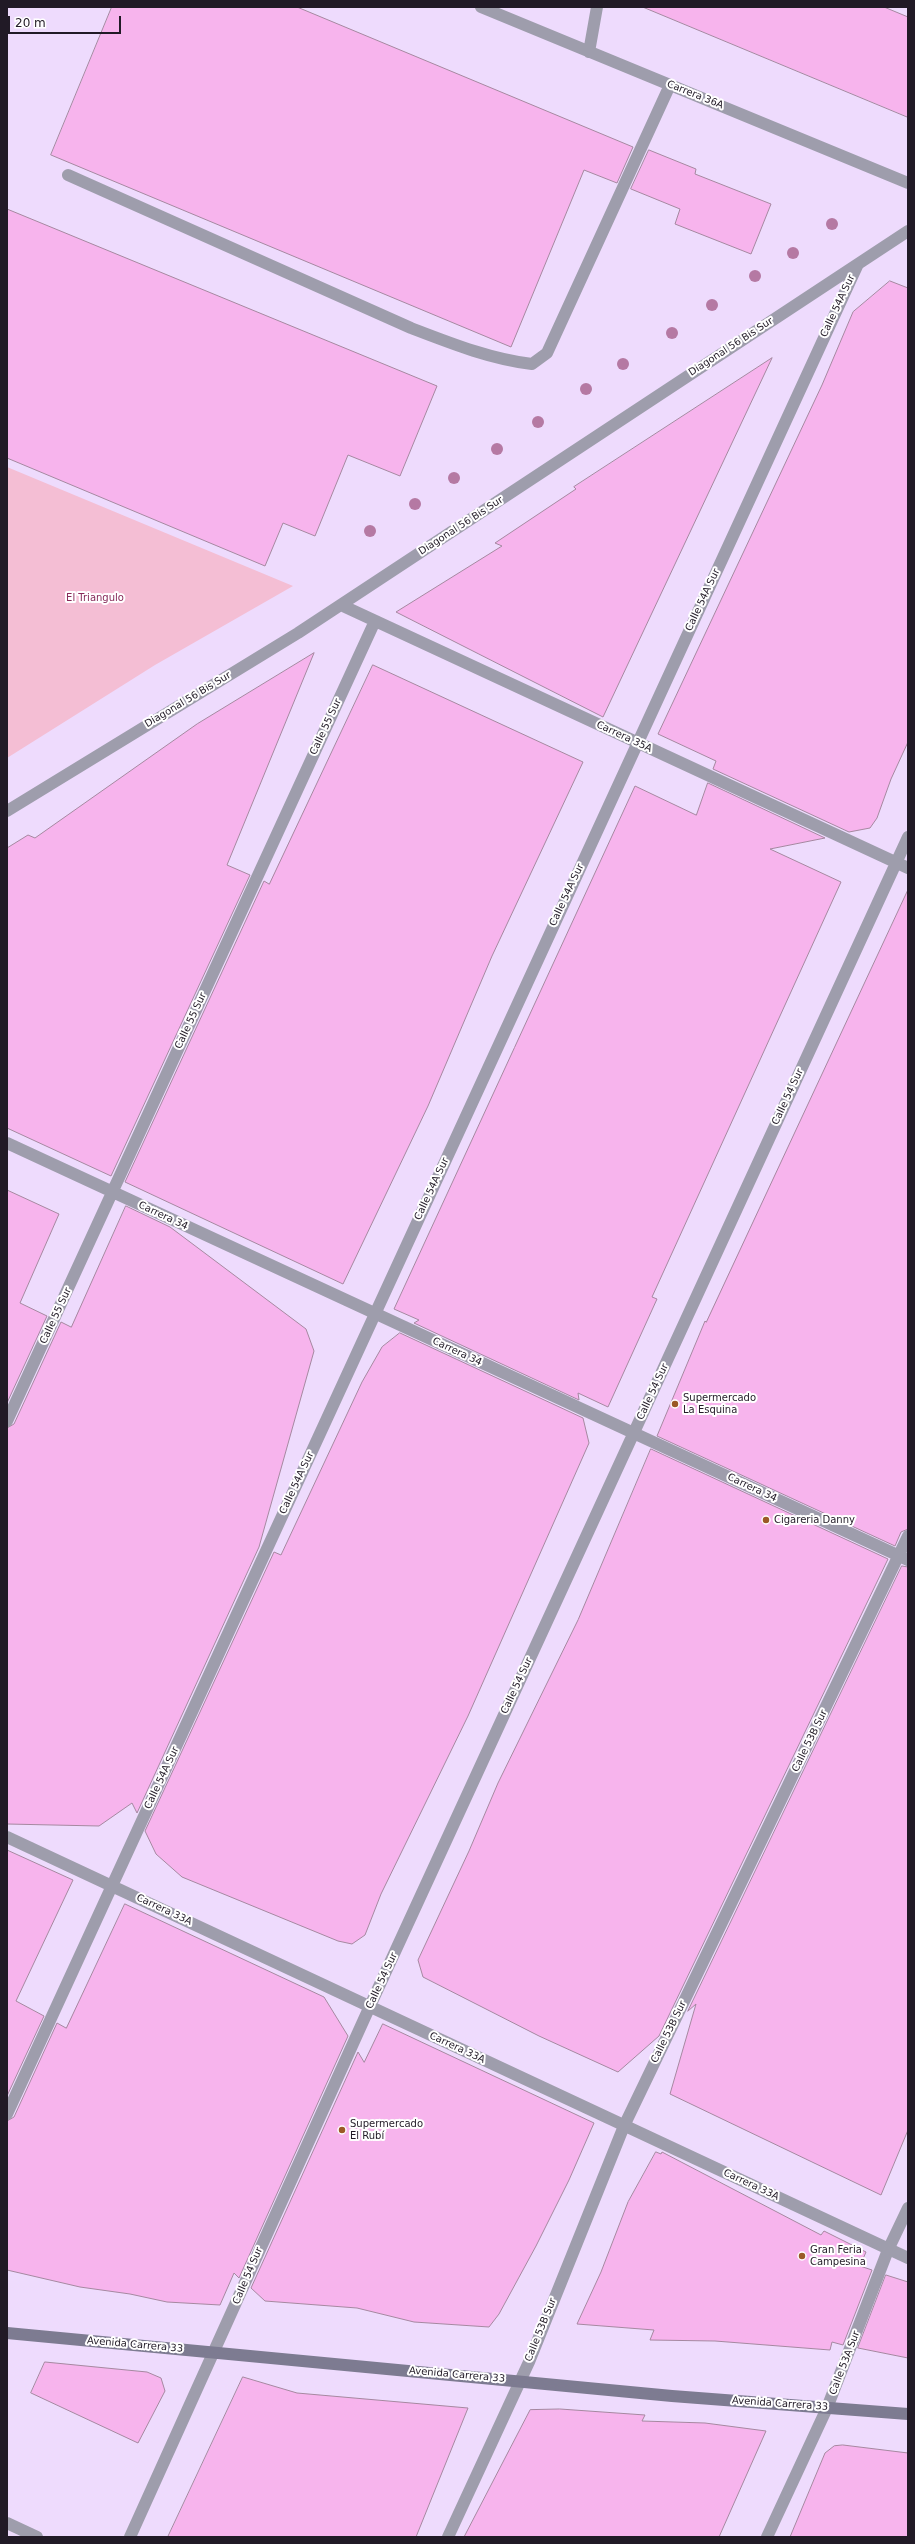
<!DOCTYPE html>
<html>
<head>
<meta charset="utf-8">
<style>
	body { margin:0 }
	#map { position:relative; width:915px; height:2544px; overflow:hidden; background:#eedbfd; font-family:"DejaVu Sans",sans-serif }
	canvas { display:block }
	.frame { position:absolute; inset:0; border:8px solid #211a26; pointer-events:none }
	.scale { position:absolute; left:8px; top:16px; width:113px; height:18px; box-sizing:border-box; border:2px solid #211a26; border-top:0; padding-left:5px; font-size:12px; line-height:14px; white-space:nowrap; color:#211a26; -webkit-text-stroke:3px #fff; paint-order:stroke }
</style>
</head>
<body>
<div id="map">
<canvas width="915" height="2544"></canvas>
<div class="frame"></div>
<div class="scale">20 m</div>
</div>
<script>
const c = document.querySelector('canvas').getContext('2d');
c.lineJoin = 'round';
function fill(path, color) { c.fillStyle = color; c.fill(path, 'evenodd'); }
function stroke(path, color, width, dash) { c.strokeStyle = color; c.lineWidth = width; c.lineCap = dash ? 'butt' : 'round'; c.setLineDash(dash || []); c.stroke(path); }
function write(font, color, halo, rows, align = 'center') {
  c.font = font + ' "DejaVu Sans",sans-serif'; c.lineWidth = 4; c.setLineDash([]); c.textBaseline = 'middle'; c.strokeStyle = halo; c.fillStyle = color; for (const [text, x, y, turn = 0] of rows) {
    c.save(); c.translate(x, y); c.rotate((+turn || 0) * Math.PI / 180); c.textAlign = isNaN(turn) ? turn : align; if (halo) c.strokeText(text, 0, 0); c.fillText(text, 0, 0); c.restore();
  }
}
fill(new Path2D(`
	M 7,467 L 293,586 L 155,665 L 7,758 Z`), '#f4bed4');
const building = new Path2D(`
	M 112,7 L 297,7 L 633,147 L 617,183 L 584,170 L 511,347 L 51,155 Z
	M 643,7 L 884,7 L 908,17 L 908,117 Z
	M 649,150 L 696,169 L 695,174 L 771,204 L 751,254 L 675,224 L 680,209 L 631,189 Z
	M 7,209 L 437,386 L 400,476 L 348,455 L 315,536 L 283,523 L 265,566 L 7,458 Z
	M 890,281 L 908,288 L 908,742 L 891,779 L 877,818 L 870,828 L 849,832 L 713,769 L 716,761 L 658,734 L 822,385 L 853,312 Z
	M 772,358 L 603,717 L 396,612 L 502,546 L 495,543 L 576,489 L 574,487 Z
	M 314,653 L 227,865 L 250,875 L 111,1176 L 7,1128 L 7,848 L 28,835 L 35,838 L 197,724 Z
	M 373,665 L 583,762 L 492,956 L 428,1106 L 343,1284 L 125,1182 L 264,881 L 269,884 Z
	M 708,783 L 825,838 L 770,849 L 841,882 L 652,1297 L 657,1299 L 608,1407 L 578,1393 L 579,1400 L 414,1323 L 419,1320 L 394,1309 L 635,786 L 696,815 Z
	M 908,890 L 908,1529 L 901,1532 L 895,1546 L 657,1436 L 705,1321 L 706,1322 Z
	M 7,1190 L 59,1214 L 20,1303 L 47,1316 L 7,1403 Z
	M 126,1206 L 170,1227 L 306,1329 L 314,1351 L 259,1547 L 137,1813 L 132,1803 L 99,1826 L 7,1824 L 7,1428 L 14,1424 L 61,1322 L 71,1327 Z
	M 400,1333 L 583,1418 L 589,1443 L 468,1716 L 381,1894 L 365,1935 L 352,1944 L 338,1941 L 182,1877 L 156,1854 L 145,1831 L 274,1552 L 281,1555 L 362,1382 L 382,1347 Z
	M 651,1449 L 888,1559 L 659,2036 L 618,2072 L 539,2036 L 423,1977 L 418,1960 L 469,1851 L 498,1783 L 578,1620 Z
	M 902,1566 L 908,1567 L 908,2130 L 881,2195 L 670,2094 L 696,2004 L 688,2011 Z
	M 7,1850 L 73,1880 L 16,2001 L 44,2016 L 7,2096 Z
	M 125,1904 L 324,1997 L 348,2036 L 239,2278 L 234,2273 L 220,2305 L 167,2302 L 130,2294 L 80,2287 L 7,2270 L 7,2121 L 14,2117 L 57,2023 L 66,2028 Z
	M 383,2024 L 594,2123 L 569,2180 L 536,2246 L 499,2314 L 489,2327 L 414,2322 L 357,2308 L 265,2301 L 251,2288 L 358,2052 L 364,2062 Z
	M 656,2152 L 661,2154 L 662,2152 L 821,2235 L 824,2231 L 866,2252 L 860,2266 L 872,2270 L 843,2345 L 832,2342 L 830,2350 L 715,2341 L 650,2340 L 654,2330 L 577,2324 L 601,2272 L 628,2202 Z
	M 886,2275 L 908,2282 L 908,2358 L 858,2348 Z
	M 45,2362 L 147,2372 L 161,2378 L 165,2391 L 138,2443 L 31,2393 Z
	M 243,2377 L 297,2393 L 468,2408 L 416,2537 L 168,2537 Z
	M 560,2409 L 645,2415 L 642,2421 L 705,2423 L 766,2431 L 719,2537 L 464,2537 L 530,2410 Z
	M 843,2445 L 908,2453 L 908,2537 L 790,2537 L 825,2453 L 834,2446 Z`);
fill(building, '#f7b4ed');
stroke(building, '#a588a0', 1);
stroke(new Path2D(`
	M 481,7 L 908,183
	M 589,52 L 597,7
	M 68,175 L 411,328 C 450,343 490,359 532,364 L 547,353 L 670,85
	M 341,605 L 908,868
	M 7,811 L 298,633 L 908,231
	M 7,1143 L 908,1560
	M 7,1421 L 375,621
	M 7,1837 L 908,2258
	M 7,2114 L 858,264
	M 7,2523 L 37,2537
	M 130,2537 L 370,2006 L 908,837
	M 448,2537 L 529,2362 L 624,2126 L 908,1536
	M 767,2537 L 827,2408 L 888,2250 L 908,2208`), '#9e9dac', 12);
stroke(new Path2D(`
	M 7,2333 L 672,2396 L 908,2414`), '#7d7b91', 12);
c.fillStyle = '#b579a3';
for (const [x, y] of [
	[832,224],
	[793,253],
	[755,276],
	[712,305],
	[672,333],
	[623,364],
	[586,389],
	[538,422],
	[497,449],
	[454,478],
	[415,504],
	[370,531]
]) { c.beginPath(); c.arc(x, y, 6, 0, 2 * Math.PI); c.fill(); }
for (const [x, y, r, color] of [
	[675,1404,4,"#9b5926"],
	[766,1520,4,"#9b5926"],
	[342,2130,4,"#9b5926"],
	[802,2256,4,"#9b5926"]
]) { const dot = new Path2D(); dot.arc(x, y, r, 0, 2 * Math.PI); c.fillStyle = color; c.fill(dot); stroke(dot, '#fff', 1.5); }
write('10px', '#211a26', '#fff', [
	["Carrera 36A",695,95,22],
	["Calle 54A Sur",838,306,-65],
	["Diagonal 56 Bis Sur",731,347,-33],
	["Diagonal 56 Bis Sur",461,526,-33],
	["Calle 54A Sur",703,600,-65],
	["Diagonal 56 Bis Sur",188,700,-31],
	["Calle 55 Sur",326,727,-65],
	["Carrera 35A",624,737,25],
	["Calle 54A Sur",567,895,-65],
	["Calle 55 Sur",191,1021,-65],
	["Calle 54 Sur",788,1097,-65],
	["Calle 54A Sur",432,1189,-65],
	["Carrera 34",163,1216,25],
	["Calle 55 Sur",56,1316,-65],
	["Carrera 34",457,1352,25],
	["Calle 54 Sur",653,1392,-65],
	["Calle 54A Sur",297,1483,-65],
	["Carrera 34",752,1488,25],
	["Calle 54 Sur",517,1686,-65],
	["Calle 53B Sur",810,1741,-64],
	["Calle 54A Sur",162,1778,-65],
	["Carrera 33A",164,1910,25],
	["Calle 54 Sur",382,1981,-65],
	["Calle 53B Sur",669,2032,-64],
	["Carrera 33A",457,2048,25],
	["Carrera 33A",751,2185,25],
	["Calle 54 Sur",248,2276,-67],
	["Calle 53B Sur",541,2330,-68],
	["Avenida Carrera 33",135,2345,5],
	["Calle 53A Sur",845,2363,-69],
	["Avenida Carrera 33",457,2375,5],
	["Avenida Carrera 33",780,2404,4]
]);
write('10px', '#862959', '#fff', [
	["El Triangulo",95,598]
]);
write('10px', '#211a26', '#fff', [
	["Supermercado",683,1398],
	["La Esquina",683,1410],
	["Cigareria Danny",774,1520],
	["Supermercado",350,2124],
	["El Rubí",350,2136],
	["Gran Feria",810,2250],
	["Campesina",810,2262]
], 'left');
</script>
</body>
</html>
